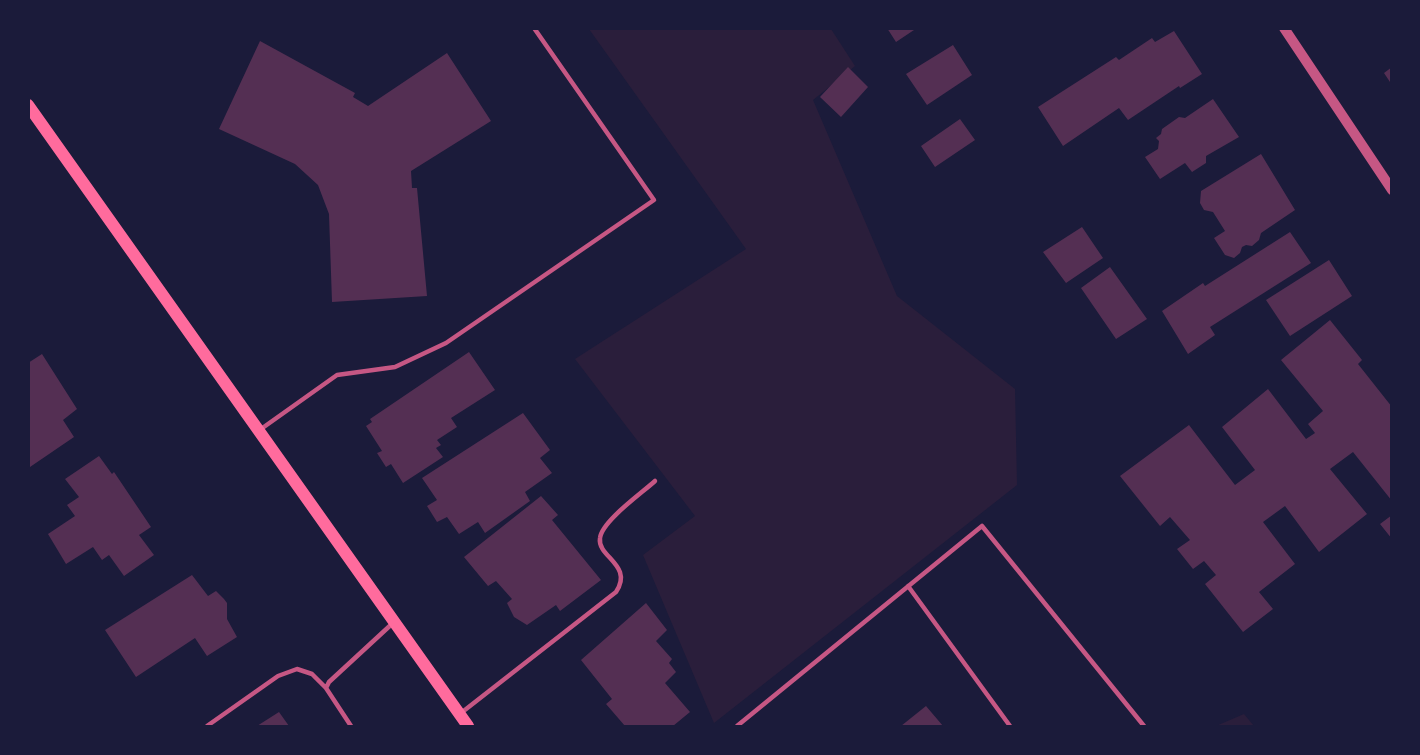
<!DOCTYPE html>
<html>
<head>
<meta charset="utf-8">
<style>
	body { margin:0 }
	#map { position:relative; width:1420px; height:755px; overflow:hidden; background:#1b1b3a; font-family:"Public Sans",sans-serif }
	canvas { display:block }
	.frame { position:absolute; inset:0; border:30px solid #1b1b3a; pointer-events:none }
</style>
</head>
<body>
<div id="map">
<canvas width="1420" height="755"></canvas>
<div class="frame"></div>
</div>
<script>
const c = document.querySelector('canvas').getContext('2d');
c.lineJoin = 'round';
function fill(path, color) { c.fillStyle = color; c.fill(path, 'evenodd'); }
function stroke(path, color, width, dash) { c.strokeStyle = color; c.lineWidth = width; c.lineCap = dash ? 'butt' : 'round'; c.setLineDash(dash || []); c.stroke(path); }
fill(new Path2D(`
	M 589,29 L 831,29 L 855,66 L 813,100 L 897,296 L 1015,389 L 1017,485 L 714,723 L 643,555 L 695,516 L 575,359 L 746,249 Z
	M 1244,714 L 1254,726 L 1216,726 Z`), '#2a1e3b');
fill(new Path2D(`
	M 887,28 L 917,28 L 896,42 Z
	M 1174,31 L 1202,74 L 1180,88 L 1179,86 L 1128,120 L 1119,108 L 1063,146 L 1038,107 L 1116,57 L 1119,60 L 1152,38 L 1155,42 Z
	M 260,41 L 355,93 L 353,97 L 368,106 L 447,53 L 491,121 L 411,171 L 412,188 L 417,188 L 427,296 L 332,302 L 329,214 L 318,185 L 295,164 L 219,129 Z
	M 953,45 L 972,75 L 927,105 L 906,74 Z
	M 848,67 L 868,87 L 841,117 L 820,97 Z
	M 1392,67 L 1392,85 L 1384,73 Z
	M 1213,99 L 1239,137 L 1206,156 L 1206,163 L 1192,172 L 1185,163 L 1160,179 L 1145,157 L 1158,149 L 1159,141 L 1156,138 L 1161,134 L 1162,129 L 1179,117 L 1185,118 Z
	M 960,119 L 975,140 L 935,167 L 921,146 Z
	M 1261,154 L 1295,210 L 1261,233 L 1259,240 L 1252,246 L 1246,245 L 1242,247 L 1240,253 L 1234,258 L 1225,255 L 1214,238 L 1225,231 L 1213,212 L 1204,210 L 1200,203 L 1201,191 Z
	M 1082,227 L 1103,258 L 1066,283 L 1043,252 Z
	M 1290,232 L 1311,263 L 1210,327 L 1215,335 L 1188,354 L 1162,311 L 1203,283 L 1205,286 Z
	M 1329,260 L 1352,296 L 1290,336 L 1266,300 Z
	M 1110,267 L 1147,319 L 1116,339 L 1081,288 Z
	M 1330,320 L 1362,360 L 1358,364 L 1392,407 L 1392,501 L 1353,452 L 1330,469 L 1367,514 L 1319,552 L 1285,506 L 1263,522 L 1295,564 L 1259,592 L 1273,609 L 1243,632 L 1205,584 L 1216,575 L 1204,561 L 1193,569 L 1177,549 L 1190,540 L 1170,517 L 1160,526 L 1120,476 L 1189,425 L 1235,485 L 1255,470 L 1222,427 L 1268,389 L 1306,439 L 1315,433 L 1308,424 L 1323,411 L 1281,360 Z
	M 469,352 L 495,390 L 451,418 L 457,427 L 437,440 L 441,445 L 436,448 L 443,457 L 403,483 L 391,464 L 386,467 L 377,453 L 382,451 L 366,426 L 372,422 L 370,419 Z
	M 42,354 L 77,409 L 63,420 L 74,437 L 30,467 L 28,464 L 28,363 Z
	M 523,413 L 550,450 L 540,458 L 552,473 L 525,492 L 530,501 L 485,533 L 478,522 L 459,534 L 447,517 L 437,522 L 427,506 L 437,500 L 422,478 Z
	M 99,456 L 112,474 L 114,472 L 151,527 L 139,535 L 154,555 L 124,576 L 109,555 L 102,560 L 93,547 L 66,564 L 48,534 L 75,516 L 67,505 L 79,497 L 65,479 Z
	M 541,496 L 558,515 L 552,520 L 601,580 L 560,611 L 556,605 L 527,625 L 514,617 L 507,603 L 512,599 L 496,581 L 488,586 L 464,557 Z
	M 1392,515 L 1392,539 L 1380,524 Z
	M 192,575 L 208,596 L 216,591 L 224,599 L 227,603 L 227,619 L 237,637 L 207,656 L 195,638 L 136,677 L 105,630 Z
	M 646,603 L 667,630 L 656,641 L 672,659 L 669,663 L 676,672 L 665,683 L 690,712 L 673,726 L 625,726 L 606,704 L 612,699 L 581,660 Z
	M 926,706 L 943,726 L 901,726 Z
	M 279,712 L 289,726 L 257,726 Z`), '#542f53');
stroke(new Path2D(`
	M 261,429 L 337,375 L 395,367 L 446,343 L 654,200 L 534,28
	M 908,586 L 1010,726
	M 461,713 L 616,592 C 634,565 597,557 600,538 C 602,521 642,493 655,481
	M 207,726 L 278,676 L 297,669 L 312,674 L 326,688
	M 351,726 L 326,688 L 329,682 L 394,622
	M 737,726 L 982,526 L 1144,726`), '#c65784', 4.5);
stroke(new Path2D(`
	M 1284,28 L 1392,190`), '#c65784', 10);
stroke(new Path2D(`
	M 28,105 L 468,726`), '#ff6b9d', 12);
</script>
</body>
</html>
